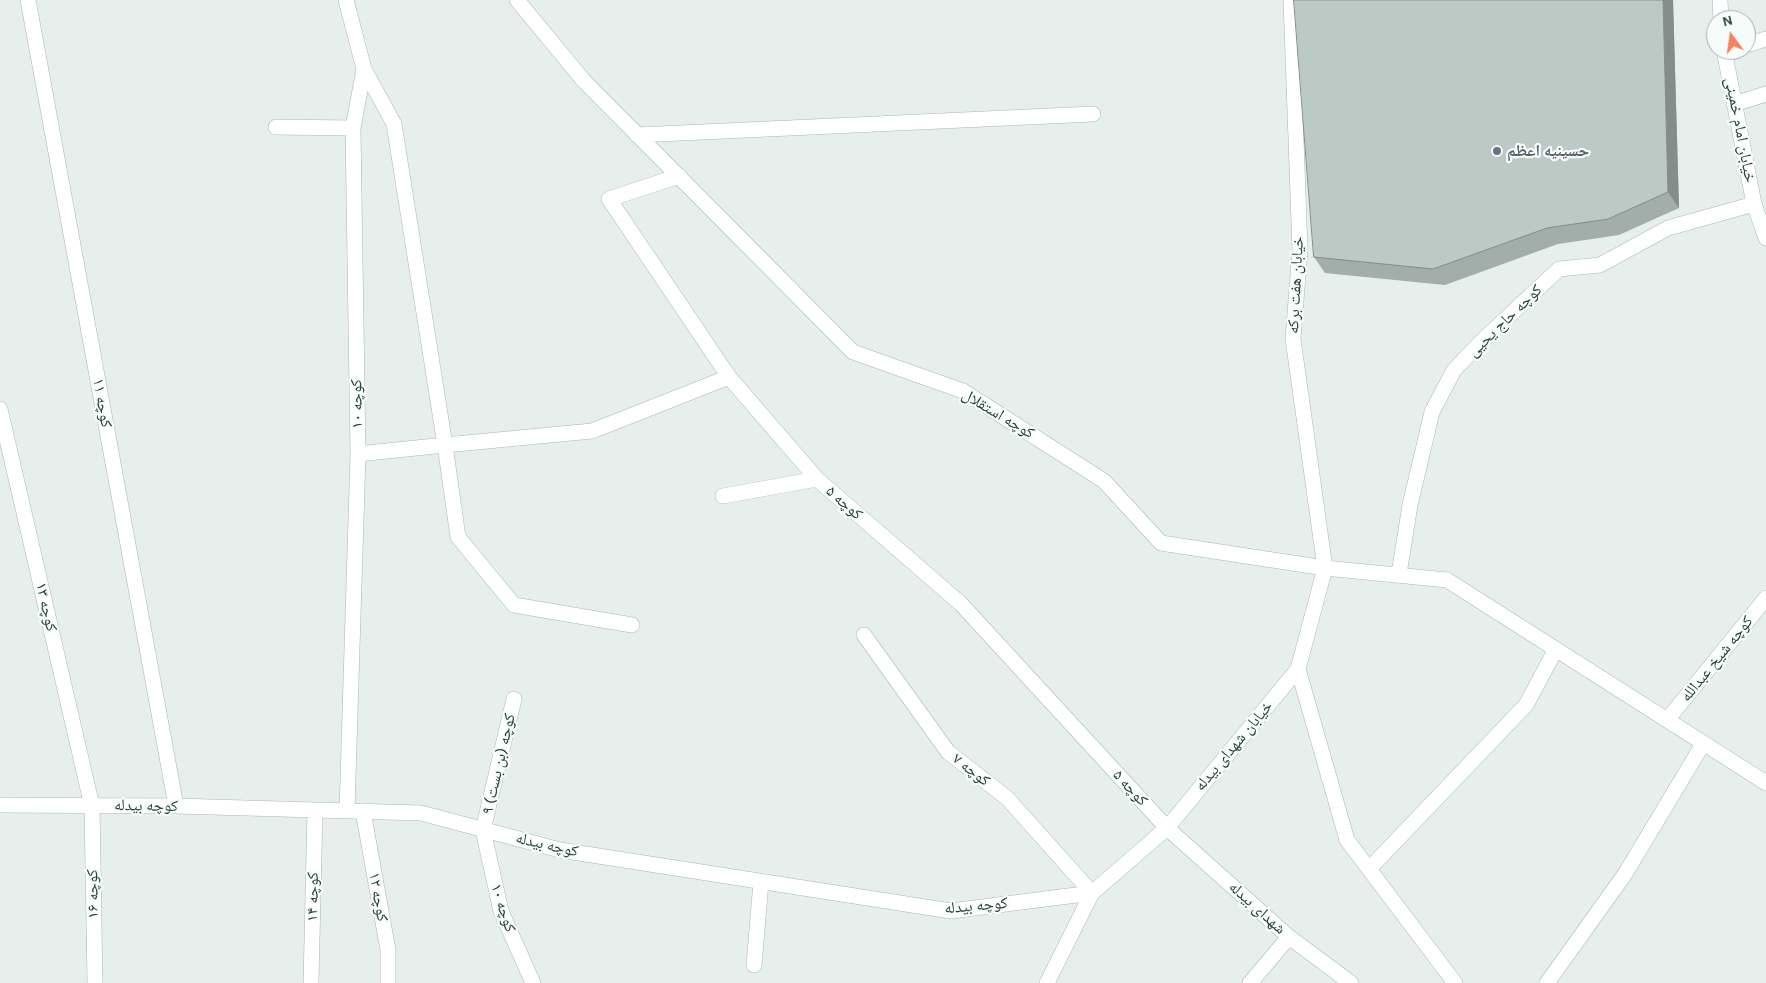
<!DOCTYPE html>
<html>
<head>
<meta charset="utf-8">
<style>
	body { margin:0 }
	#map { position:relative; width:1766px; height:983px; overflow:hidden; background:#e6efeb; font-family:Karla,sans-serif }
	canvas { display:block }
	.north { position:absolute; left:1706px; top:10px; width:50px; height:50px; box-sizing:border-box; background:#f7fbf9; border:1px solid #a3b1ad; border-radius:50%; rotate:346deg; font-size:14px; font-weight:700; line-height:20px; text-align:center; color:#24423a }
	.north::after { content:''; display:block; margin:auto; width:18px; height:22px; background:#f4845f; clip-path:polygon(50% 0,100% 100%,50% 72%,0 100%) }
</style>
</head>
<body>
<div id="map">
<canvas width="1766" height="983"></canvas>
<div class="north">N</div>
</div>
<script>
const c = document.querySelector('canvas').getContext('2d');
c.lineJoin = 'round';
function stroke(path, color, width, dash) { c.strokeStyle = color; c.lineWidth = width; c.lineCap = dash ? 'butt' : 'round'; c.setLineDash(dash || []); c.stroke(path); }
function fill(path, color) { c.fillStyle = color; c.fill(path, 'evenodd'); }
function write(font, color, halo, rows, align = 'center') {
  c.font = font + ' Karla,"Noto Naskh Arabic",sans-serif'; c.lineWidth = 4.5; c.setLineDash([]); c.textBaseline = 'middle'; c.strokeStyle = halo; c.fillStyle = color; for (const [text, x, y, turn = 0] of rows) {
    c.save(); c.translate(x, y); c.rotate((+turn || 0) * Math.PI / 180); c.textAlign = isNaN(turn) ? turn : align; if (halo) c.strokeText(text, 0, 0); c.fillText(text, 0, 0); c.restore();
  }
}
const minor = new Path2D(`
	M 28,0 L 176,806
	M 346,0 L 364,69 L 353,128 L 358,454 L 347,811
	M 517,0 L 584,81 L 853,352 L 963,391 L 1104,481 L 1161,543 L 1325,568 L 1447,580 L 1766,783
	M 1720,0 L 1721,20
	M 1746,45 L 1766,39
	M 1724,50 L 1754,204 L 1766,238
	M 1734,104 L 1766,94
	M 276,127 L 353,128
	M 637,135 L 1093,114
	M 679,176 L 609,199 L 729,377 L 817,479 L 961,604 L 1167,828 L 1289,937 L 1351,983
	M 0,409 L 92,806 L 95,983
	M 358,454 L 445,445 L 394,124 L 364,69
	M 723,496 L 817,479
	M 1399,574 L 1410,505 L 1432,412 L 1454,370 L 1483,340 L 1559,269 L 1600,265 L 1668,228 L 1754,204
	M 632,625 L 514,605 L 458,537 L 445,445 L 592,431 L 729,377
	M 864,635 L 948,752 L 1007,798 L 1092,893
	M 1298,669 L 1347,840 L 1455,983
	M 514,699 L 483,830 L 501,911 L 533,983
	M 1667,720 L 1766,598
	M 0,805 L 176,806 L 421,813 L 560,850 L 951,911 L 1092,893
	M 363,811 L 388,950 L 388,983
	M 1369,869 L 1526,705 L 1556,649
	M 754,965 L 761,882
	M 311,983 L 315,811
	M 1047,983 L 1092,893 L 1167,828 L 1298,669 L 1325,568 L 1293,339 L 1300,250 L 1291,0
	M 1250,983 L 1289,937
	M 1547,983 L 1625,874 L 1703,744`);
stroke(minor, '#a8b8b2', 16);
stroke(minor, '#fff', 15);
fill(new Path2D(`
	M 1673,0 L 1679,208 L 1619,235 L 1558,244 L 1445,285 L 1325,273 L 1314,257 Z`), '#a1aea9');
fill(new Path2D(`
	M 1663,0 L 1673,0 L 1679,208 L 1668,192 Z`), '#838d89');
const building = new Path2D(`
	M 1294,0 L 1663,0 L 1668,192 L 1608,219 L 1547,228 L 1433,269 L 1314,257 Z`);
fill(building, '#bbcac4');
stroke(building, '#838d89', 1);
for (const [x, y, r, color] of [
	[1497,151,5,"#6b7280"]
]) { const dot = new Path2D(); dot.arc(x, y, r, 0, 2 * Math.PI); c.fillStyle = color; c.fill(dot); stroke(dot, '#f7fbf9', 2); }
write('16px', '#24423a', '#f7fbf9', [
	["خیابان امام خمینی",1740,130,79],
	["خیابان هفت برکه",1296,285,-87],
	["کوچه حاج یحیی",1505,321,-44],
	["کوچه ۱۱",102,403,80],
	["کوچه ۱۰",357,404,-91],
	["کوچه استقلال",998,414,31],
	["کوچه ۵",844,503,41],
	["کوچه ۱۳",46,607,77],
	["کوچه شیخ عبدالله",1717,659,-51],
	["خیابان شهدای بیدله",1234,746,-50],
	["کوچه (بن بست) ۹",499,764,-77],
	["کوچه ۷",971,770,38],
	["کوچه ۵",1130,788,47],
	["کوچه بیدله",146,806,1],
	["کوچه بیدله",547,845,13],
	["کوچه ۱۶",93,894,-91],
	["کوچه ۱۴",313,897,-89],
	["کوچه ۱۲",378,897,80],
	["کوچه بیدله",976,906,-5],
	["کوچه ۱۰",503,908,72],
	["شهدای بیدله",1257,908,42]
]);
write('bold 16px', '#5b616d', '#f7fbf9', [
	["حسینیه اعظم",1507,151]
], 'left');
</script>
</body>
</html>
